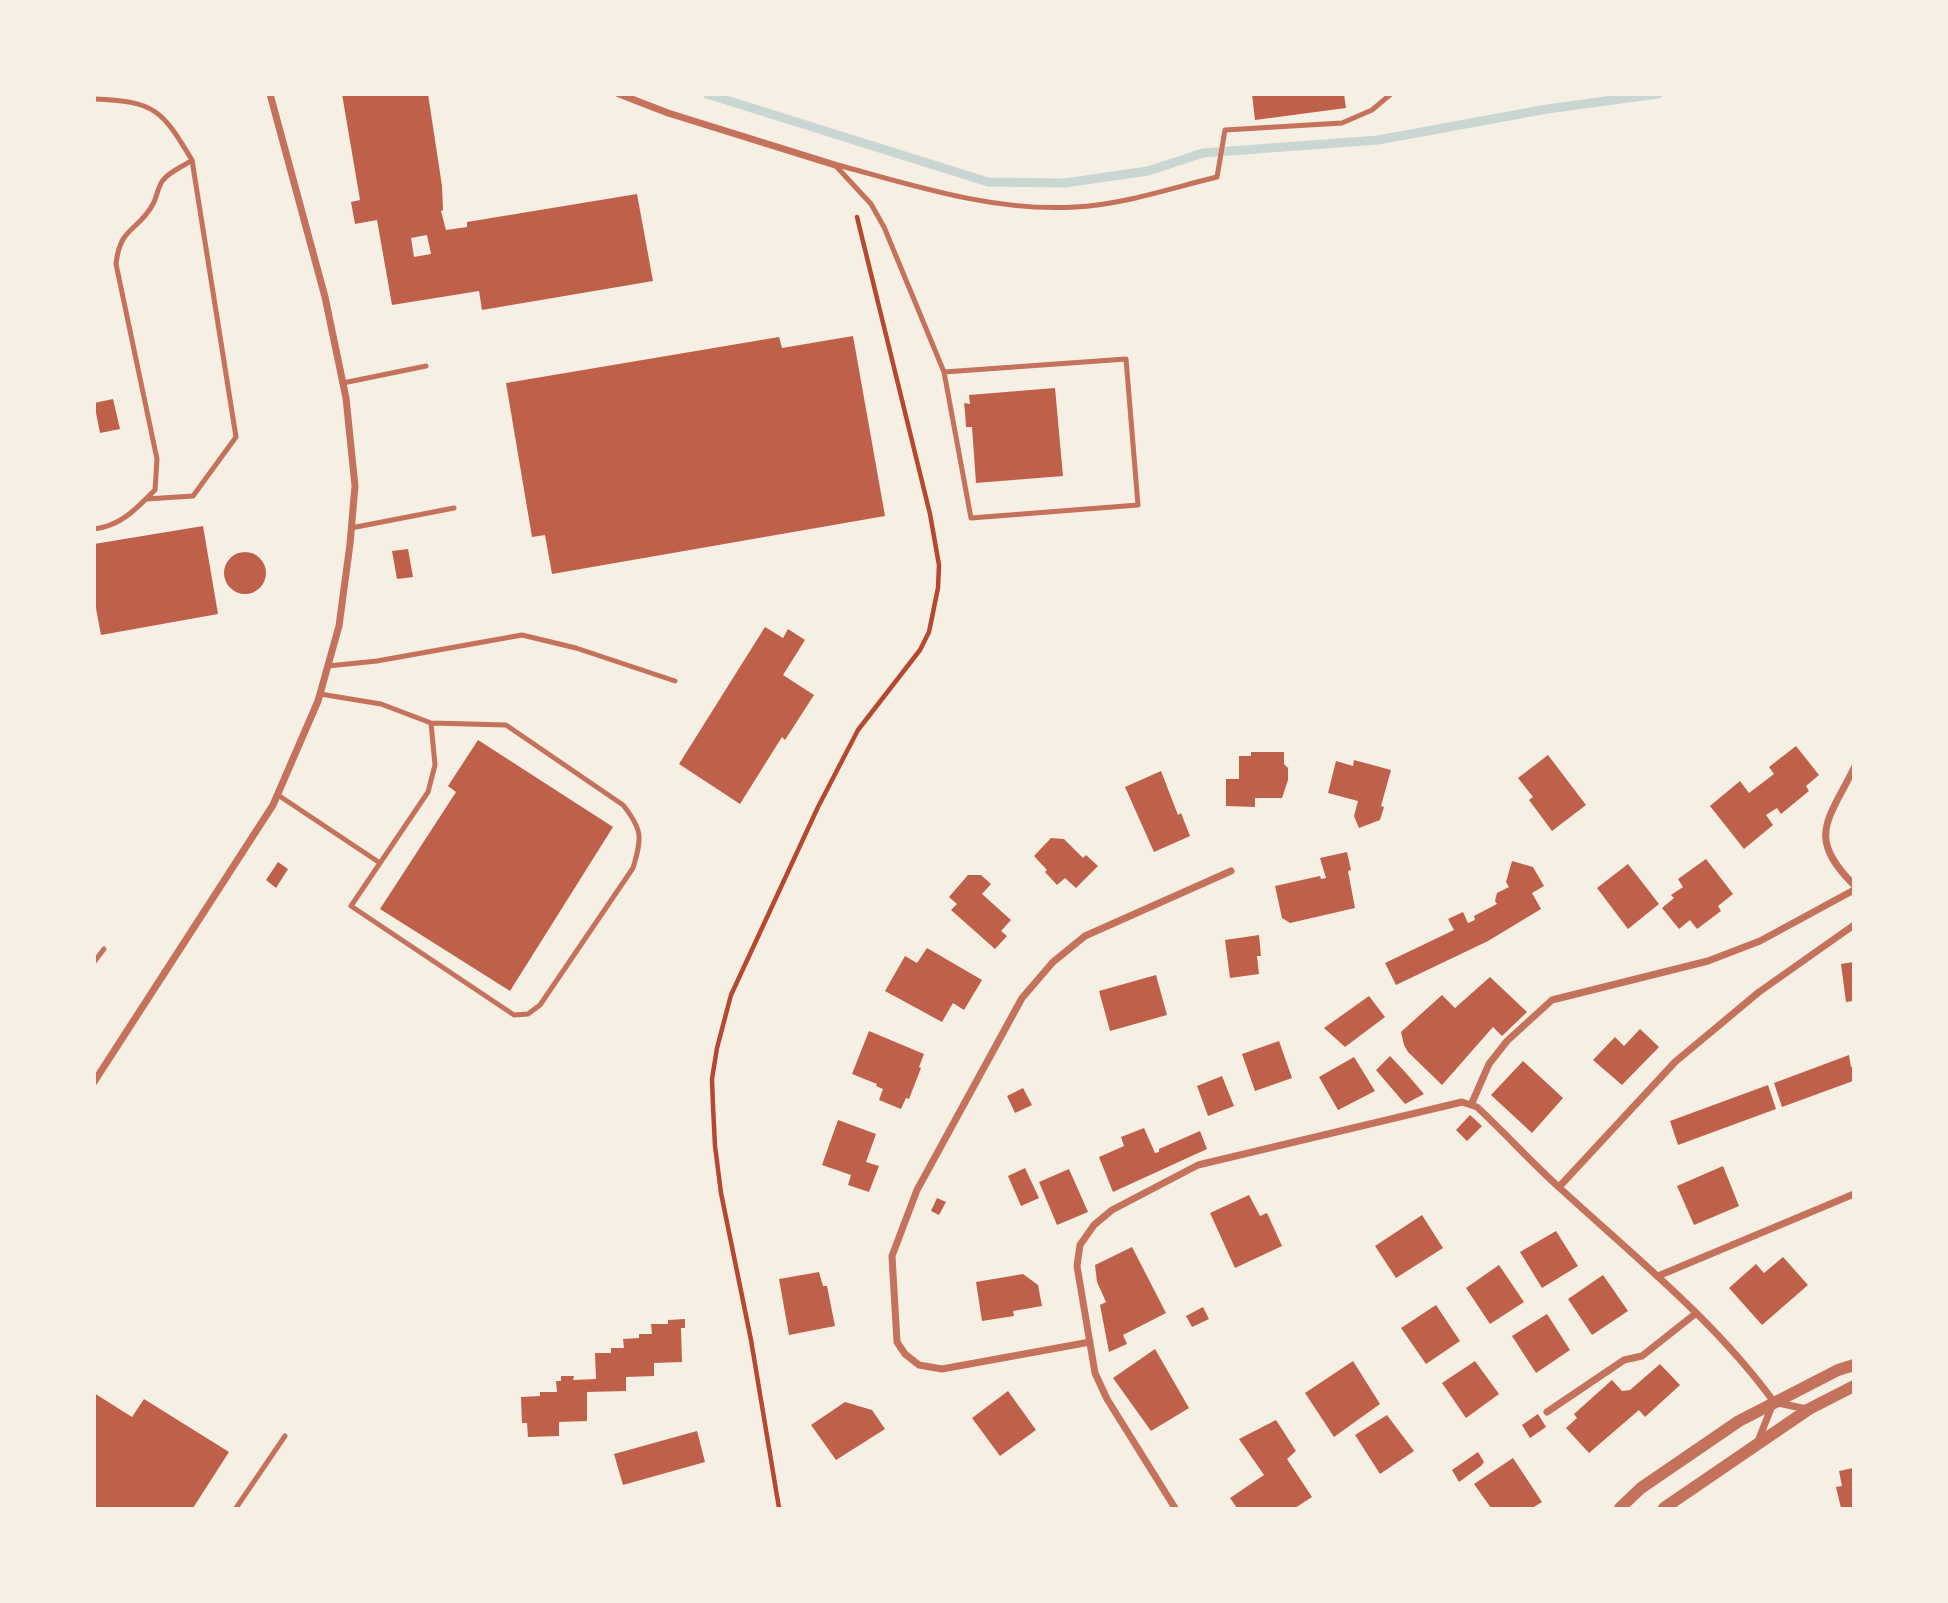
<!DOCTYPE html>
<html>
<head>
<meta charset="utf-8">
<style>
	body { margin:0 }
	#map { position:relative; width:1948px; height:1603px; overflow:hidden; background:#f6efe4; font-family:"Fira Sans",sans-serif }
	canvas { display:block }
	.frame { position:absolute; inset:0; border:96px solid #f6efe4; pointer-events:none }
</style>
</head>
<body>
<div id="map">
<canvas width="1948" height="1603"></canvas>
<div class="frame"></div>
</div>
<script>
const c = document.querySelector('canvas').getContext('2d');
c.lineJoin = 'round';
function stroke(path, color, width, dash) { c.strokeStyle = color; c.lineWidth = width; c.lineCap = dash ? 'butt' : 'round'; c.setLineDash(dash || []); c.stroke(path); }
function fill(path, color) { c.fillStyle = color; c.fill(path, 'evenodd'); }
stroke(new Path2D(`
	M 707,94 L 988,182 L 1065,183 L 1148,171 L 1203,153 L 1378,140 L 1547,109 L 1658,94`), '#c9d6d2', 9);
fill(new Path2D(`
	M 342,94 L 428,94 L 442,186 L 443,210 L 441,211 L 446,230 L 467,227 L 467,222 L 637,194 L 653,281 L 482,310 L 479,291 L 392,305 L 377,220 L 355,224 L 351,202 L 360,200 ZM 427,235 L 431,254 L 414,257 L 411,238 Z
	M 1252,94 L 1344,94 L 1346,108 L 1255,120 Z
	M 853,336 L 885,516 L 552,574 L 545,535 L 532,537 L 506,383 L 779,337 L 782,348 Z
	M 1055,388 L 1063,476 L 976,483 L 972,427 L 966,427 L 965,412 L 964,403 L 970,404 L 969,395 Z
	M 113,399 L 120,429 L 100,433 L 94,403 Z
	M 203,526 L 218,614 L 101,635 L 94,598 L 94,544 Z
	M 408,549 L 413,577 L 397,579 L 392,551 Z
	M224 573a21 21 0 1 1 42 0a21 21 0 1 1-42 0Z
	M 765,627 L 783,638 L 788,629 L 805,640 L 783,675 L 814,695 L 785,740 L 782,737 L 740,804 L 679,764 Z
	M 478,740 L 613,827 L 510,991 L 380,909 L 456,792 L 448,786 Z
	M 1796,746 L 1819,775 L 1806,786 L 1809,791 L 1781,814 L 1777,808 L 1766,815 L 1773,825 L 1744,849 L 1710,806 L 1740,781 L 1749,793 L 1774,774 L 1769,767 Z
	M 1251,752 L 1284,752 L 1284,764 L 1288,768 L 1288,780 L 1282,798 L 1255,798 L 1255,807 L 1226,806 L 1226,779 L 1239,779 L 1239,756 L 1251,756 Z
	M 1548,755 L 1586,805 L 1552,831 L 1529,800 L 1533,797 L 1518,778 Z
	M 1354,760 L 1391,770 L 1381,806 L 1384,807 L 1380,820 L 1359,828 L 1354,816 L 1358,801 L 1328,793 L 1336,761 L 1353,766 Z
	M 1161,771 L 1178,815 L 1181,813 L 1190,836 L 1154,852 L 1125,787 Z
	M 1051,838 L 1064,839 L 1083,858 L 1086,855 L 1098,866 L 1076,888 L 1065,878 L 1057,885 L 1045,872 L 1047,870 L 1034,856 Z
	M 1347,852 L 1351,870 L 1348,871 L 1355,908 L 1290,923 L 1282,918 L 1275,886 L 1320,876 L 1321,879 L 1326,878 L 1320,858 Z
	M 1706,859 L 1733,894 L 1718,906 L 1721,911 L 1697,929 L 1690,920 L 1679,929 L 1662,908 L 1674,898 L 1671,895 L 1683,887 L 1678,879 Z
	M 1512,861 L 1533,867 L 1544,886 L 1532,893 L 1541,909 L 1488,941 L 1396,985 L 1385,963 L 1454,930 L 1448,919 L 1463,912 L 1468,923 L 1475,920 L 1474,916 L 1497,904 L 1495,901 L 1497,893 L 1509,887 L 1506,882 Z
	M 278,862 L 288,869 L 276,888 L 266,880 Z
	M 1628,864 L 1659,904 L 1628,929 L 1597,888 Z
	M 968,875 L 981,875 L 991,884 L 982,894 L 1011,920 L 1001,931 L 1007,936 L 995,949 L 951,910 L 957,904 L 949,897 Z
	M 1259,935 L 1261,956 L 1257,956 L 1259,974 L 1230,978 L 1225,940 Z
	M 927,948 L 982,980 L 964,1010 L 953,1003 L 942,1022 L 885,991 L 905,956 L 917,963 Z
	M 1853,962 L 1853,1001 L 1846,1002 L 1841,964 Z
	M 1156,975 L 1167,1015 L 1110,1031 L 1099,991 Z
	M 1490,977 L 1527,1012 L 1502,1036 L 1493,1027 L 1442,1085 L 1408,1052 L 1404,1045 L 1401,1032 L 1442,995 L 1455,1008 Z
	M 1369,996 L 1385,1017 L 1345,1047 L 1324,1028 Z
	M 1640,1029 L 1659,1047 L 1622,1085 L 1593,1060 L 1615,1037 L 1624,1046 Z
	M 869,1031 L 924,1054 L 919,1067 L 921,1068 L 909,1099 L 906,1098 L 901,1109 L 879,1100 L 883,1089 L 876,1086 L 877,1084 L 852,1074 Z
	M 1279,1041 L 1292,1078 L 1255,1091 L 1242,1054 Z
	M 1849,1055 L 1851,1067 L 1853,1066 L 1853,1081 L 1782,1107 L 1774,1083 Z
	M 1390,1056 L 1406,1073 L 1424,1094 L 1405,1104 L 1376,1070 Z
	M 1354,1057 L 1375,1091 L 1338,1110 L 1319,1077 Z
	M 1523,1061 L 1563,1098 L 1532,1133 L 1491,1095 Z
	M 1222,1076 L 1234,1106 L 1208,1116 L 1197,1086 Z
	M 1768,1085 L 1776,1109 L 1678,1145 L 1670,1121 Z
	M 1023,1088 L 1032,1105 L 1015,1113 L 1007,1096 Z
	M 1470,1115 L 1482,1126 L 1467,1141 L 1456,1130 Z
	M 838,1120 L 876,1134 L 866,1162 L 879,1166 L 869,1192 L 848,1185 L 851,1175 L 822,1165 Z
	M 1144,1128 L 1155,1153 L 1159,1152 L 1159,1149 L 1200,1131 L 1207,1149 L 1113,1192 L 1099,1157 L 1124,1146 L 1121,1137 Z
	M 1723,1166 L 1739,1206 L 1694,1225 L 1677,1186 Z
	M 1025,1168 L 1039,1198 L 1021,1206 L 1008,1176 Z
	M 1069,1169 L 1088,1212 L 1057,1225 L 1039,1182 Z
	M 1249,1195 L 1260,1216 L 1267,1213 L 1282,1246 L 1235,1268 L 1210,1213 Z
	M 937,1198 L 946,1202 L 939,1215 L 931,1211 Z
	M 1422,1215 L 1443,1248 L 1396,1278 L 1375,1246 Z
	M 1556,1231 L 1578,1266 L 1542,1288 L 1520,1252 Z
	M 1132,1247 L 1166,1313 L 1123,1335 L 1127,1344 L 1109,1352 L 1100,1305 L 1106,1302 L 1097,1282 L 1095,1265 Z
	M 1783,1257 L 1808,1285 L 1762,1325 L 1729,1288 L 1756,1264 L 1764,1273 Z
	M 1499,1265 L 1524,1302 L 1490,1324 L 1466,1288 Z
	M 819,1272 L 823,1286 L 827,1286 L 835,1326 L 789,1335 L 779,1279 Z
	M 1023,1274 L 1038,1285 L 1042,1306 L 1013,1311 L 1014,1316 L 982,1321 L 976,1282 Z
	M 1603,1275 L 1628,1311 L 1592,1335 L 1568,1299 Z
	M 1436,1305 L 1460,1341 L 1426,1364 L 1401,1328 Z
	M 1203,1307 L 1209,1319 L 1192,1327 L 1186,1316 Z
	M 1547,1314 L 1570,1350 L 1536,1373 L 1512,1336 Z
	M 685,1319 L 685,1328 L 681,1328 L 682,1362 L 654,1363 L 654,1376 L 626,1377 L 626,1391 L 587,1392 L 587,1421 L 559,1422 L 559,1436 L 528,1437 L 527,1423 L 522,1423 L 521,1397 L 540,1396 L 540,1392 L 557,1392 L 556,1381 L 561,1381 L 561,1376 L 574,1376 L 573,1380 L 596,1379 L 595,1353 L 611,1353 L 611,1348 L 624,1348 L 623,1339 L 639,1338 L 639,1334 L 652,1334 L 651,1324 L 668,1324 L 668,1320 Z
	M 1155,1349 L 1189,1408 L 1151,1431 L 1113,1378 Z
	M 1353,1361 L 1380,1404 L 1334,1437 L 1305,1393 Z
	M 1475,1361 L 1499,1394 L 1466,1418 L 1442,1383 Z
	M 1660,1364 L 1680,1385 L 1645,1417 L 1639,1410 L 1589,1453 L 1566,1428 L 1577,1418 L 1574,1414 L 1612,1380 L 1622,1391 L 1630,1390 Z
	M 1008,1391 L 1036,1430 L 1000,1456 L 972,1418 Z
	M 94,1393 L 132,1417 L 144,1399 L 229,1452 L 193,1508 L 94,1508 Z
	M 845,1402 L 872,1410 L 885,1429 L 836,1460 L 811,1425 Z
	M 1538,1414 L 1546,1427 L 1530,1438 L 1522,1425 Z
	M 1387,1415 L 1414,1451 L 1380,1474 L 1355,1435 Z
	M 1276,1420 L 1296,1451 L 1287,1459 L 1312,1497 L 1295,1508 L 1237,1508 L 1230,1498 L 1264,1475 L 1239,1439 Z
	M 697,1431 L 705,1462 L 623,1485 L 614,1454 Z
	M 1478,1452 L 1484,1462 L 1481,1466 L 1459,1482 L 1452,1470 Z
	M 1513,1458 L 1542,1502 L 1532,1508 L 1491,1508 L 1474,1484 Z
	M 1853,1468 L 1853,1508 L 1841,1508 L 1836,1487 L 1842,1486 L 1839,1471 Z`), '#bf614a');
stroke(new Path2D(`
	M 779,1508 L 751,1340 L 721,1193 L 715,1146 L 713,1106 L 712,1079 L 717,1048 L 731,995 L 818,807 L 858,730 L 920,650 L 929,632 L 938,588 L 939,565 L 930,514 L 857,217`), '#b5482f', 4.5);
stroke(new Path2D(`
	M 94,99 C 155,101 162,110 192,160 L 236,437 L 193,496 L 146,499
	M 835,165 L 871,204 L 884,227 L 944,372 L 971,518 L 1138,505 L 1126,359 L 944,372
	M 838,165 C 915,186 995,212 1075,207 C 1122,205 1171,188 1217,177 L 1225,130 L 1342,123 L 1372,110 L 1391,94
	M 343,383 L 426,366
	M 351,528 L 454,508
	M 94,529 C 121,526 137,508 155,490 L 157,459 L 116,264 C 120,226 138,232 153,204 C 157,197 158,185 164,179 C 171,171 184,166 192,160
	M 328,666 L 377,661 L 522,635 L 576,648 L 675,681
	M 320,694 L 381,704 L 431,723
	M 431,723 L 506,725 L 623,805 C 643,830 642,838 633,868 L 540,1005 L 528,1014 L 514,1015 L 351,906 L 428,792 L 435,765 Z
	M 278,795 L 380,863
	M 94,962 L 104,949
	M 236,1508 L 285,1436`), '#c5725c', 5);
stroke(new Path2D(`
	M 619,94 L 668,113 L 835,165
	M 1854,768 C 1828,821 1806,837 1854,885
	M 94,1082 L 273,805 L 318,701 L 339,626 L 350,544 L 355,486 L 346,398 L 325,297 L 270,94
	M 1471,1105 L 1489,1064 L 1507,1041 L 1552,1000 L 1708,961 L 1760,941 L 1854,890
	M 1559,1187 L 1675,1062 L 1759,992 L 1854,925
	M 1658,1276 L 1854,1194
	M 1090,1342 L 942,1369 L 919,1365 L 905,1354 L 897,1342 L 892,1256 L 917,1190 L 1022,998 L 1053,962 L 1085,936 L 1231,871
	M 1778,1403 L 1807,1409
	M 1547,1412 L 1624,1360 L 1642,1356 L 1695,1314
	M 1758,1441 L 1772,1406
	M 1175,1508 L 1107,1399 L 1095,1373 L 1077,1266 L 1080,1245 L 1094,1225 L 1112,1210 L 1198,1165 L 1462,1102 L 1477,1107 C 1506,1134 1532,1163 1562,1190 C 1635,1257 1715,1321 1774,1402`), '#c5725c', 7);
stroke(new Path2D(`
	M 1620,1508 L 1641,1488 L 1739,1421 L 1838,1370 L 1854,1365
	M 1664,1508 L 1809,1409 L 1854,1386`), '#c5725c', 12);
</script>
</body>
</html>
